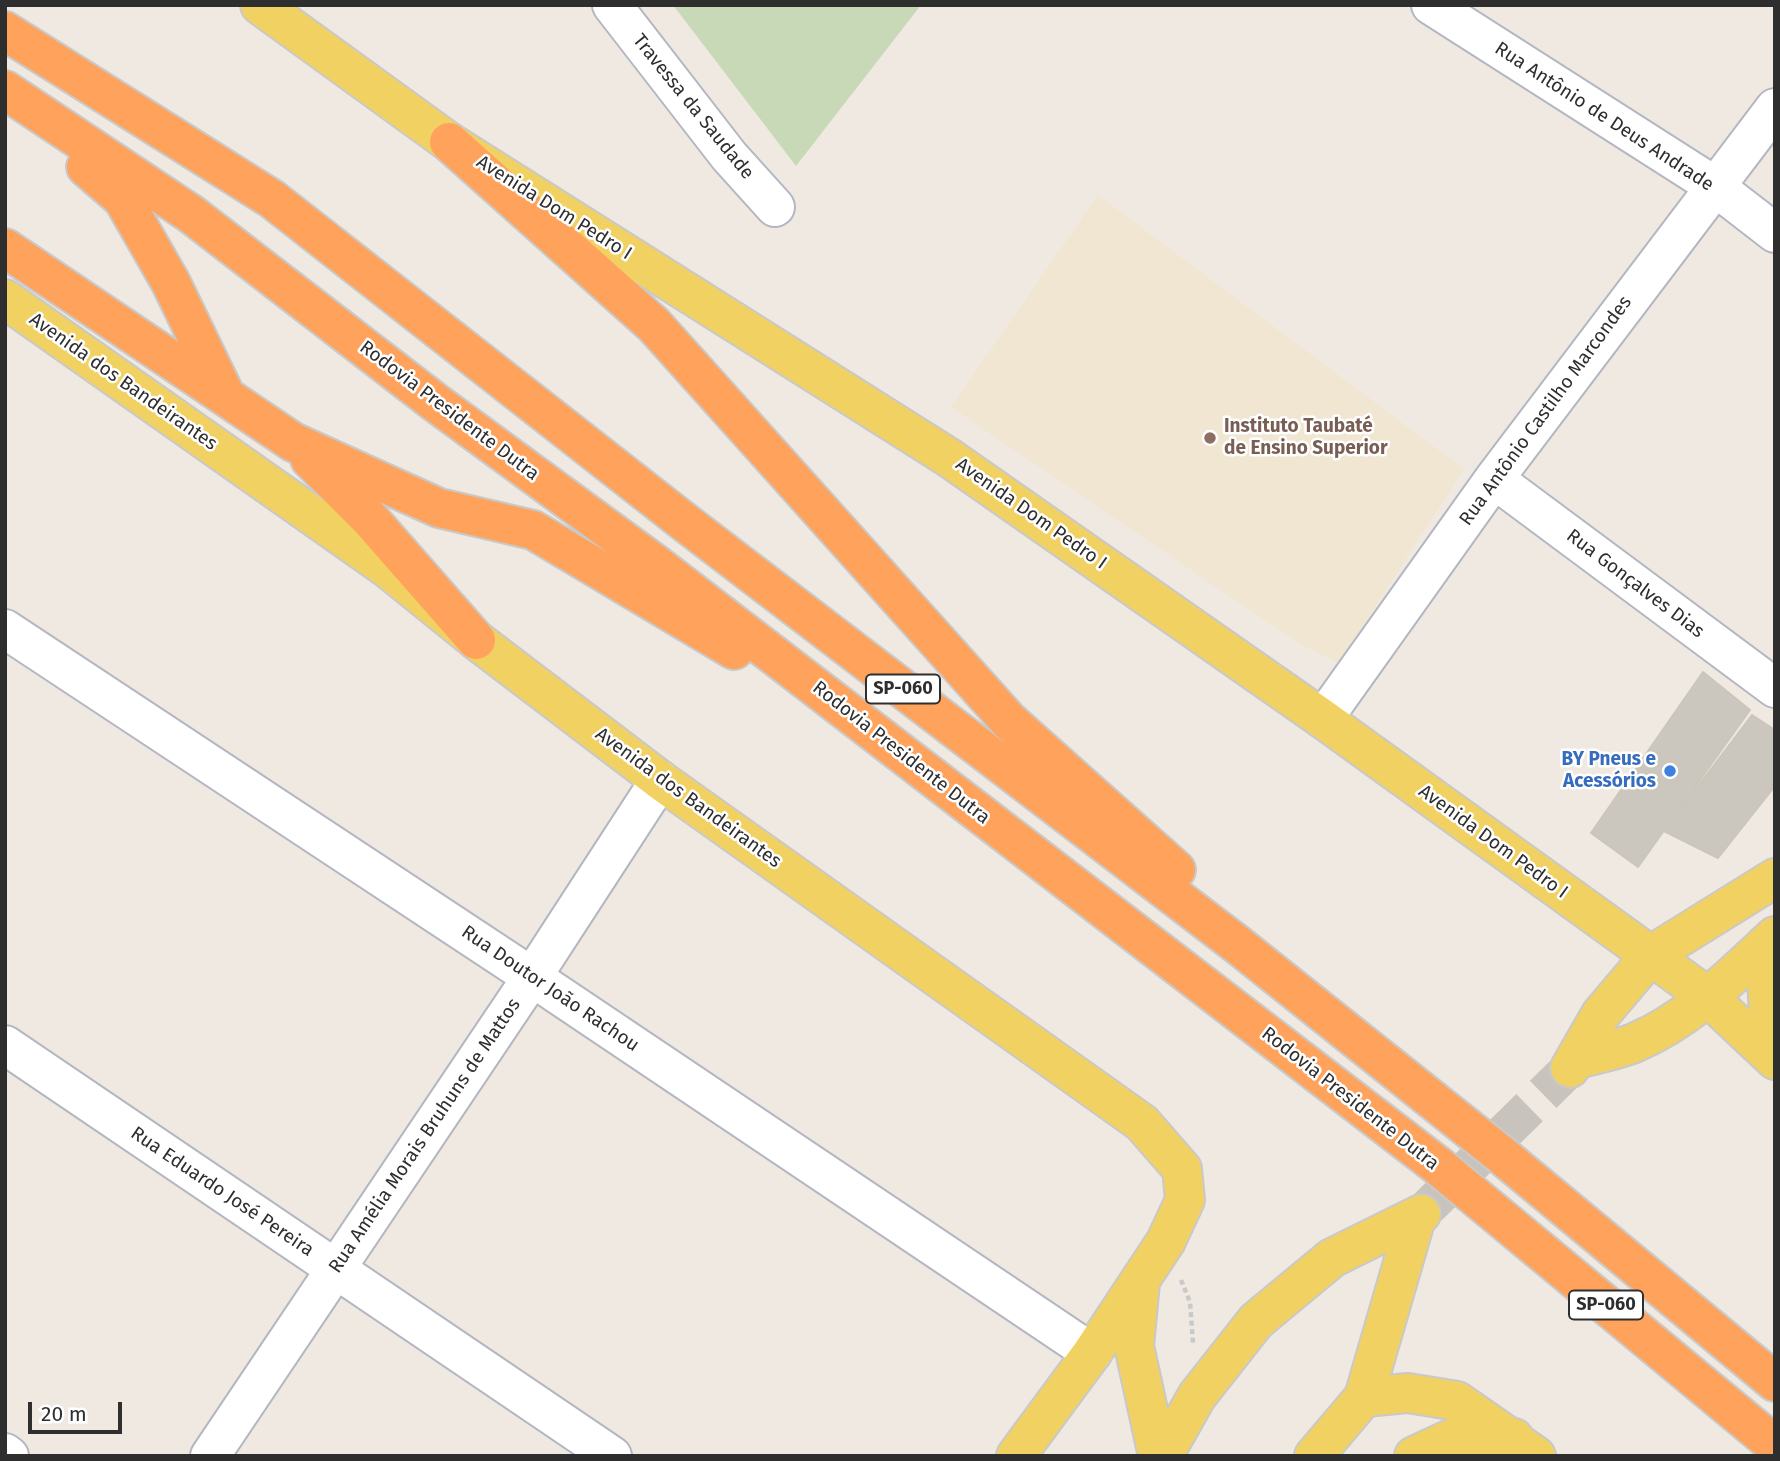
<!DOCTYPE html>
<html>
<head>
<meta charset="utf-8">
<style>
	body { margin:0 }
	#map { position:relative; width:1780px; height:1461px; overflow:hidden; background:#efe9e1; font-family:"Fira Sans",sans-serif }
	canvas { display:block }
	.frame { position:absolute; inset:0; border:7px solid #2e2e2e; pointer-events:none }
	.scale { position:absolute; left:28px; top:1402px; width:94px; height:32px; box-sizing:border-box; border:4px solid #2e2e2e; border-top:0; padding-left:9px; font-size:21px; line-height:24px; white-space:nowrap; color:#2e2e2e; -webkit-text-stroke:5px #fff; paint-order:stroke }
</style>
</head>
<body>
<div id="map">
<canvas width="1780" height="1461"></canvas>
<div class="frame"></div>
<div class="scale">20 m</div>
</div>
<script>
const c = document.querySelector('canvas').getContext('2d');
c.lineJoin = 'round';
function fill(path, color) { c.fillStyle = color; c.fill(path, 'evenodd'); }
function stroke(path, color, width, dash) { c.strokeStyle = color; c.lineWidth = width; c.lineCap = dash ? 'butt' : 'round'; c.setLineDash(dash || []); c.stroke(path); }
function write(font, color, halo, rows, align = 'center') {
  c.font = font + ' "Fira Sans",sans-serif'; c.lineWidth = 5; c.setLineDash([]); c.textBaseline = 'middle'; c.strokeStyle = halo; c.fillStyle = color; for (const [text, x, y, turn = 0] of rows) {
    c.save(); c.translate(x, y); c.rotate((+turn || 0) * Math.PI / 180); c.textAlign = isNaN(turn) ? turn : align; if (halo) c.strokeText(text, 0, 0); c.fillText(text, 0, 0); c.restore();
  }
}
fill(new Path2D(`
	M 1098,195 L 1464,469 L 1339,663 L 1300,644 L 951,407 Z`), '#f0e6d1');
fill(new Path2D(`
	M 673,5 L 921,5 L 796,166 Z`), '#c8d9b8');
const building = new Path2D(`
	M 1703,672 L 1750,710 L 1638,867 L 1591,833 Z
	M 1752,715 L 1775,730 L 1775,786 L 1718,858 L 1664,831 Z`);
fill(building, '#cbc7bf');
stroke(building, '#cbc5ba', 2);
stroke(new Path2D(`
	M 1421,1214 L 1570,1068`), '#c8c4bd', 38, [38, 19]);
const minor = new Path2D(`
	M 612,5 L 729,156 L 775,207
	M 1431,5 L 1713,185 L 1775,233
	M 1494,479 L 1775,688
	M 5,629 L 532,977 L 1092,1353
	M 1323,719 L 1494,479 L 1775,108
	M 5,1045 L 612,1456
	M 5,1453 L 9,1456
	M 210,1456 L 532,977 L 660,780`);
const major = new Path2D(`
	M 260,5 L 449,142 L 948,457 L 1323,719 L 1708,997 L 1775,1060
	M 5,299 L 387,568 L 476,640 L 660,780 L 1142,1123 L 1182,1169 L 1185,1200 L 1166,1241 L 1092,1353 L 1016,1456
	M 1765,945 L 1769,1015 L 1775,1038
	M 1578,1059 C 1596,1054 1617,1050 1634,1043 C 1689,1020 1732,976 1775,936
	M 1570,1068 L 1601,1014 L 1651,955 L 1775,878
	M 1140,1283 L 1134,1346 L 1158,1456
	M 1364,1397 L 1408,1393 L 1457,1401 L 1536,1456
	M 1163,1456 L 1197,1396 L 1256,1321 L 1332,1258 L 1421,1214
	M 1314,1456 L 1364,1397 L 1416,1218
	M 1414,1456 L 1455,1437 L 1514,1438`);
const highway = new Path2D(`
	M 5,31 L 272,199 L 687,524 L 1238,945 L 1499,1153 L 1775,1382
	M 5,90 L 191,214 L 436,403 L 654,563 L 1437,1165 L 1775,1445
	M 449,142 L 654,325 L 1009,721 L 1176,870
	M 86,167 L 123,199 L 171,283 L 226,397
	M 5,248 L 293,442 L 439,508 L 533,530 L 734,650
	M 310,459 L 369,518 L 476,640`);
stroke(minor, '#b4b7c1', 42);
stroke(major, '#c9c9c9', 42);
stroke(highway, '#c9c9c9', 42);
stroke(new Path2D(`
	M 1181,1280 L 1190,1302 L 1193,1343`), '#c9c9c9', 4.5, [5, 3.5]);
stroke(minor, '#fff', 38);
stroke(major, '#f2d163', 38);
stroke(highway, '#ffa35c', 38);
for (const [x, y, r, color] of [
	[1210,438,7,"#8d6e63"],
	[1670,771,7,"#3f7fe0"]
]) { const dot = new Path2D(); dot.arc(x, y, r, 0, 2 * Math.PI); c.fillStyle = color; c.fill(dot); stroke(dot, '#fff', 2.5); }
for (const [x, y, w] of [
	[903,689,74],
	[1606,1305,74]
]) { const box = new Path2D(); box.roundRect(x - w / 2, y - 14.5, w, 29, 5); c.fillStyle = '#fff'; c.fill(box); stroke(box, '#2e2e2e', 2); }
write('bold 18px', '#2e2e2e', null, [
	["SP-060",903,689],
	["SP-060",1606,1305]
]);
write('19px', '#2e2e2e', '#fff', [
	["Travessa da Saudade",693,107,51],
	["Rua Antônio de Deus Andrade",1604,117,33],
	["Avenida Dom Pedro I",554,208,32],
	["Avenida dos Bandeirantes",123,382,35],
	["Rodovia Presidente Dutra",449,411,37],
	["Rua Antônio Castilho Marcondes",1546,411,-54],
	["Avenida Dom Pedro I",1031,514,35],
	["Rua Gonçalves Dias",1635,584,37],
	["Rodovia Presidente Dutra",901,753,38],
	["Avenida dos Bandeirantes",688,798,36],
	["Avenida Dom Pedro I",1493,842,36],
	["Rua Doutor João Rachou",550,989,34],
	["Rodovia Presidente Dutra",1350,1099,38],
	["Rua Amélia Morais Bruhuns de Mattos",425,1136,-56],
	["Rua Eduardo José Pereira",222,1192,34]
]);
write('bold 19px', '#785e54', '#fff', [
	["Instituto Taubaté",1224,427],
	["de Ensino Superior",1224,449]
], 'left');
write('bold 19px', '#366cbe', '#fff', [
	["BY Pneus e",1656,760],
	["Acessórios",1656,782]
], 'right');
</script>
</body>
</html>
